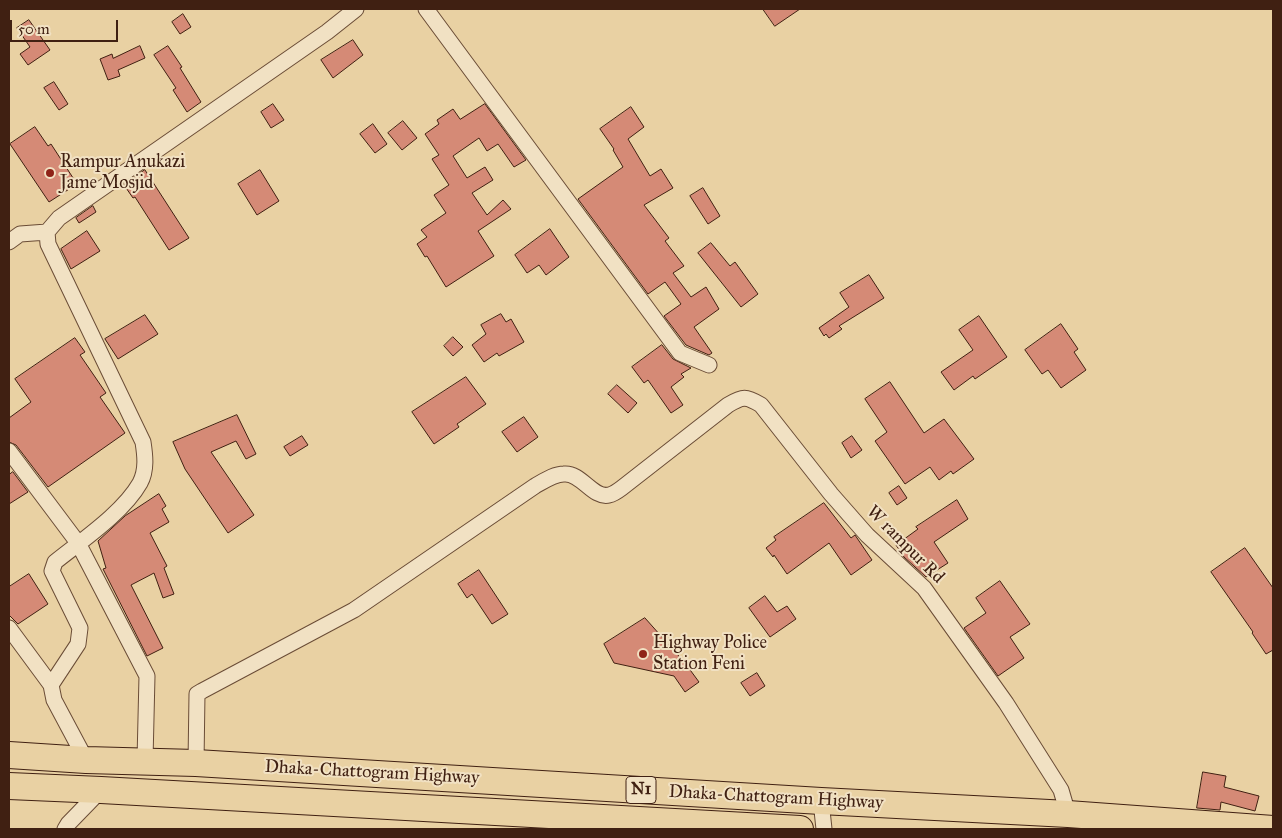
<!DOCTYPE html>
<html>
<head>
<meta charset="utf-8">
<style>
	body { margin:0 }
	#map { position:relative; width:1282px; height:838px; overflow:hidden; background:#e9d1a3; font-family:"IM FELL Great Primer",serif }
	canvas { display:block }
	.frame { position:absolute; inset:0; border:10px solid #402012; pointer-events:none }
	.scale { position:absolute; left:10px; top:20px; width:108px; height:22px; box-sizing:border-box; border:2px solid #402012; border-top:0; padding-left:6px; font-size:15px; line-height:18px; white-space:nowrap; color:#402012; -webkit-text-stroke:4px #f1e1c3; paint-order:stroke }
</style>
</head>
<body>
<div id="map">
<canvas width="1282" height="838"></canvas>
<div class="frame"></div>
<div class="scale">50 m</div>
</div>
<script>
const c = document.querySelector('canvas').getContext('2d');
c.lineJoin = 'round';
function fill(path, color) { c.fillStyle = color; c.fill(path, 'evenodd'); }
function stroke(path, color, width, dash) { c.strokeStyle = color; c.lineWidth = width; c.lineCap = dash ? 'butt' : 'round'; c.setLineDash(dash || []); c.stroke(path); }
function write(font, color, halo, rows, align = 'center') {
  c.font = font + ' "IM FELL Great Primer",serif'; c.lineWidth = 4; c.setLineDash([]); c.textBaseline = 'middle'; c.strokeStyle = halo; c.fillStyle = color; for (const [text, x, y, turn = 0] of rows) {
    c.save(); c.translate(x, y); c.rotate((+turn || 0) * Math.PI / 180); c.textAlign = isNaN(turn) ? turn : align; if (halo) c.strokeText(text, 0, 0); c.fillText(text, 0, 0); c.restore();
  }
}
const building = new Path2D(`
	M 763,9 L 800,9 L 775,26 Z
	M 183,14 L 191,27 L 180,34 L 172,22 Z
	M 29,20 L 50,50 L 28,65 L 20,54 L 30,47 L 17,28 Z
	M 353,40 L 363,55 L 333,78 L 321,60 Z
	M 140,46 L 145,58 L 118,70 L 120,76 L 108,80 L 100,59 L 112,54 L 113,58 Z
	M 168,46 L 182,67 L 180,68 L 201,102 L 187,112 L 173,90 L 176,88 L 154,55 Z
	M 54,82 L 68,104 L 59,110 L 44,88 Z
	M 273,104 L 284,120 L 271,128 L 261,112 Z
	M 485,104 L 526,160 L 514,167 L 498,144 L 487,151 L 479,138 L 453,156 L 467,178 L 485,167 L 493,180 L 472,193 L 487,215 L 503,200 L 511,209 L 478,231 L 494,256 L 446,287 L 427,256 L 425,257 L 417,244 L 427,237 L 421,230 L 446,213 L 434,195 L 449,185 L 432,159 L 439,155 L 425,134 L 439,124 L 437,120 L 453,109 L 460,119 Z
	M 631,107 L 644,127 L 628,139 L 650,176 L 661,169 L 673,188 L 644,205 L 669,238 L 665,241 L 684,266 L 673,273 L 691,297 L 706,287 L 719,309 L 694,327 L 712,353 L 709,355 L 686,345 L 664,316 L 681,304 L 665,282 L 648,294 L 578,199 L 623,167 L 613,150 L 614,149 L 600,129 Z
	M 403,121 L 417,138 L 402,150 L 388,133 Z
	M 373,124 L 387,144 L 375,153 L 360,134 Z
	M 35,127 L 48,146 L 51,144 L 77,184 L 49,202 L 10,144 Z
	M 145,170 L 189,238 L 169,250 L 135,197 L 133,198 L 124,185 Z
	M 260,170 L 279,201 L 257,215 L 238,184 Z
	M 703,188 L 720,216 L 708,224 L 690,196 Z
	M 93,206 L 96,212 L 79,223 L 76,218 Z
	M 550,229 L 569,257 L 546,275 L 539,265 L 527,273 L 515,255 Z
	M 87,231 L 100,251 L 71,269 L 61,249 Z
	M 711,243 L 730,266 L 735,262 L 758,294 L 741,307 L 698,253 Z
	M 869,275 L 884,298 L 839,326 L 842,329 L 829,338 L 826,334 L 824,336 L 819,328 L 849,307 L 840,293 Z
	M 501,314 L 506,322 L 511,319 L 524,342 L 499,356 L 497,353 L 484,362 L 472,345 L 486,334 L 481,325 Z
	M 145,315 L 158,334 L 118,359 L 105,339 Z
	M 979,316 L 1007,357 L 975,379 L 973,376 L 954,390 L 941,372 L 973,350 L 959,330 Z
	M 1061,324 L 1078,349 L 1074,352 L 1086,370 L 1061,388 L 1048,370 L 1042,374 L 1025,350 Z
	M 453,337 L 463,347 L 453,356 L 444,346 Z
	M 75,338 L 85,352 L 80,355 L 106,393 L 100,397 L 125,433 L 48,487 L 16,445 L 9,442 L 9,418 L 31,402 L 15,379 Z
	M 662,345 L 673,359 L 691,368 L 681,374 L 684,377 L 671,387 L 683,405 L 671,413 L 648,380 L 644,383 L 632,367 Z
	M 466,377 L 486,404 L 457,424 L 459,427 L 434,444 L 412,412 Z
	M 890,382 L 924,433 L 944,419 L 974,459 L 953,474 L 951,471 L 939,480 L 930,467 L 905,484 L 875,441 L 887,432 L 865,399 Z
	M 617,385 L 637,403 L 628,413 L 608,394 Z
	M 237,415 L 256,454 L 246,459 L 236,441 L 211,452 L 254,515 L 228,533 L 185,469 L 173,442 Z
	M 524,417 L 538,437 L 517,452 L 502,432 Z
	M 302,436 L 308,445 L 290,456 L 284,447 Z
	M 852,436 L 862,450 L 851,458 L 842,443 Z
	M 13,472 L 28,492 L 9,504 L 9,475 Z
	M 899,486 L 907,498 L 897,505 L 889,493 Z
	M 159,494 L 166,506 L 162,509 L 169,522 L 150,533 L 167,566 L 164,568 L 174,594 L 163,598 L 154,573 L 131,585 L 163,648 L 147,656 L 103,569 L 106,568 L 98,541 L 125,516 Z
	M 957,500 L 968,519 L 934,542 L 948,563 L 926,577 L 904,557 L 896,545 L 918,529 L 916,527 Z
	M 824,503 L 851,538 L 855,535 L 857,538 L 872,560 L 851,575 L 829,543 L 787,574 L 774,555 L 773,557 L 766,548 L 776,540 L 774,537 Z
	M 1245,548 L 1273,588 L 1273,650 L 1266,654 L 1252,633 L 1253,632 L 1211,572 Z
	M 479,570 L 508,614 L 492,624 L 472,594 L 467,598 L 458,584 Z
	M 29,574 L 48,604 L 18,624 L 9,615 L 9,587 Z
	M 1000,581 L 1030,624 L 1010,637 L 1024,658 L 998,676 L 964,628 L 986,613 L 976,598 Z
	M 765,596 L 777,612 L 787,606 L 796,619 L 770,637 L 749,608 Z
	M 645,618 L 685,663 L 699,682 L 685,692 L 674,676 L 614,663 L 604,644 Z
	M 757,673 L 765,686 L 750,696 L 741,683 Z
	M 1203,772 L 1226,776 L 1224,787 L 1259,796 L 1255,811 L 1221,802 L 1220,810 L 1197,808 Z`);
fill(building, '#d58a76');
stroke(building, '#402012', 1);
const minor = new Path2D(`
	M 426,9 L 680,353 L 709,365
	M 47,232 L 48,244 L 143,442 C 145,455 147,470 140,483 C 123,513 81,541 55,562 L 52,571 L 80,628 L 78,644 L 51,685 L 54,700 L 86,760
	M 9,242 L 20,234 L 47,232 L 59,218 L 327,32 L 356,9
	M 9,451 L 78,543 L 147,676 L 145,760
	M 9,628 L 51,685
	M 196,763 L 197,694 L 202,691 L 354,610 L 535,486 C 544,481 554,474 564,474 C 581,472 593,499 609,495 C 614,494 619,490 623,487 L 728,405 C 743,396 746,396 761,405 L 831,494 L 867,535 L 924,588 L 1006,703 L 1061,790 L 1068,814
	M 821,801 L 824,829
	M 65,829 L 68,824 L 101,790`);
const trunk = new Path2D(`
	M 9,755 L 86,760 L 196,763 L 821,801 L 1068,814 L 1273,829
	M 9,786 L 101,790 L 800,829`);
stroke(minor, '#6a4c36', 17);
stroke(trunk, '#402012', 28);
stroke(minor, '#f1e1c3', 15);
stroke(trunk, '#e9d1a3', 26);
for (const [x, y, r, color] of [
	[50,173,5,"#8f2418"],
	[643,654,5,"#8f2418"]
]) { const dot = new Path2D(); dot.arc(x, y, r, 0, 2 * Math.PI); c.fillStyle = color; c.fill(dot); stroke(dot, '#f1e1c3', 2); }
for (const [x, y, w] of [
	[641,790,30]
]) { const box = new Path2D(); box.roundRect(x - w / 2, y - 13.5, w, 27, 4); c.fillStyle = '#f1e1c3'; c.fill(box); stroke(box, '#402012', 1); }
write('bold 16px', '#402012', null, [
	["N1",641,790]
]);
write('18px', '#402012', '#f1e1c3', [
	["Rampur Anukazi",60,163],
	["Jame Mosjid",60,184],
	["Highway Police",653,644],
	["Station Feni",653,665]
], 'left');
write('18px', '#402012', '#f1e1c3', [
	["W rampur Rd",905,545,45],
	["Dhaka-Chattogram Highway",372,773,3],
	["Dhaka-Chattogram Highway",776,798,3]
]);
</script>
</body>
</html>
